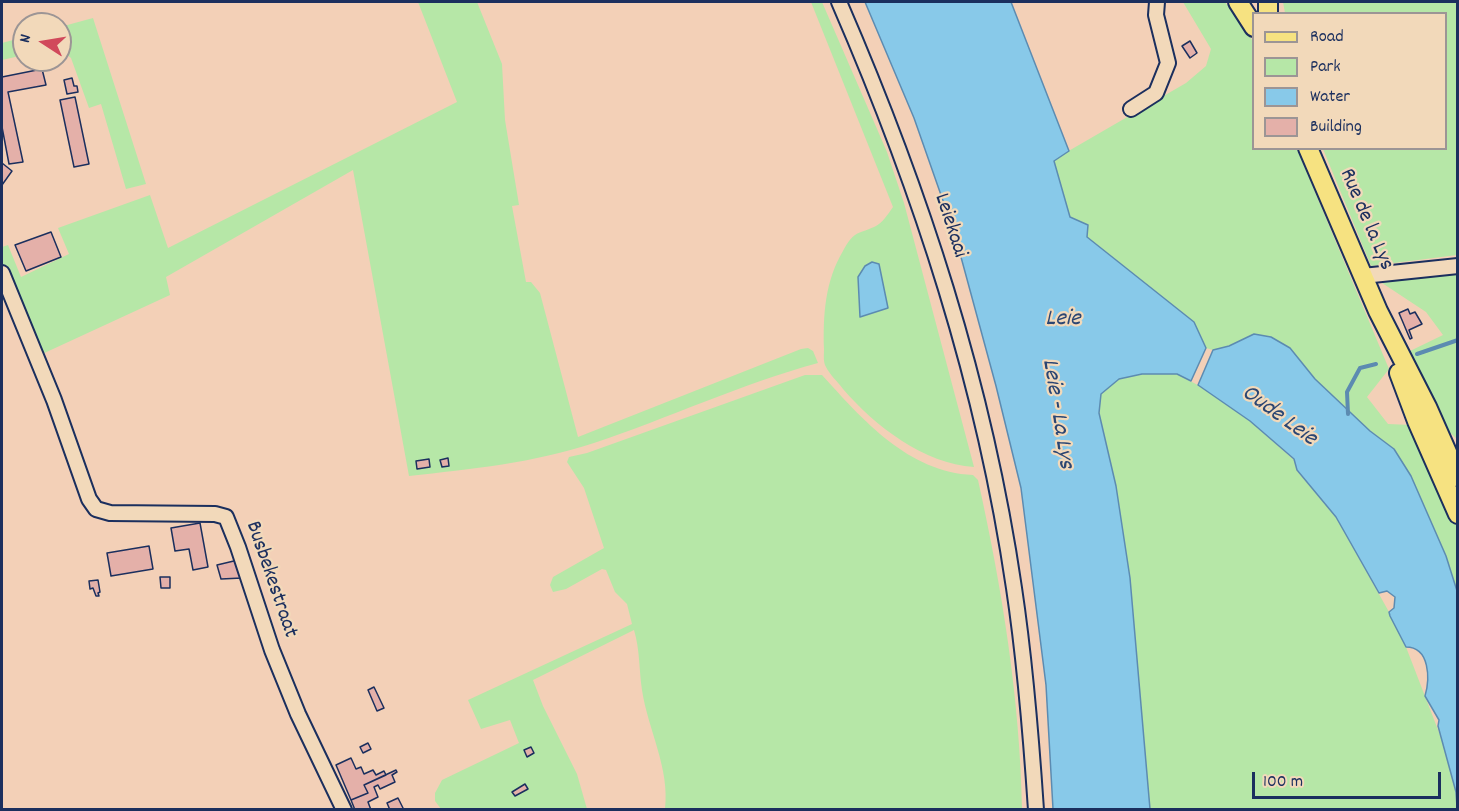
<!DOCTYPE html>
<html>
<head>
<meta charset="utf-8">
<style>
	body { margin:0 }
	#map { position:relative; width:1459px; height:811px; overflow:hidden; background:#f3d0b7; font-family:Dekko,sans-serif }
	canvas { display:block }
	.frame { position:absolute; inset:0; border:3px solid #1b2f5e; pointer-events:none }
	.legend { position:absolute; left:1252px; top:12px; width:195px; height:138px; box-sizing:border-box; background:#f2d9ba; border:2px solid #9c9595; margin:0; padding:8px 10px; list-style:none; font-size:18px; color:#1b2f5e }
	.legend li { display:flex; align-items:center; gap:12px; height:30px }
	.legend b { width:30px; border:2px solid #9c9595 }
	.north { position:absolute; left:12px; top:12px; width:60px; height:60px; box-sizing:border-box; background:#f2d9ba; border:2px solid #9c9595; border-radius:50%; rotate:282deg; font-size:16px; font-weight:700; line-height:24px; text-align:center; color:#1b2f5e }
	.north::after { content:''; display:block; margin:auto; width:21px; height:27px; background:#d1495b; clip-path:polygon(50% 0,100% 100%,50% 72%,0 100%) }
	.scale { position:absolute; left:1252px; top:772px; width:189px; height:27px; box-sizing:border-box; border:3px solid #1b2f5e; border-top:0; padding-left:8px; font-size:18px; line-height:21px; white-space:nowrap; color:#1b2f5e; -webkit-text-stroke:4px #f2d9ba; paint-order:stroke }
</style>
</head>
<body>
<div id="map">
<canvas width="1459" height="811"></canvas>
<div class="frame"></div>
<ul class="legend">
<li><b style="height:8px;background:#f6e281"></b>Road</li>
<li><b style="height:16px;background:#b6e7a7"></b>Park</li>
<li><b style="height:16px;background:#88c9e9"></b>Water</li>
<li><b style="height:16px;background:#e4b0a9"></b>Building</li>
</ul>
<div class="north">N</div>
<div class="scale">100 m</div>
</div>
<script>
const c = document.querySelector('canvas').getContext('2d');
c.lineJoin = 'round';
function fill(path, color) { c.fillStyle = color; c.fill(path, 'evenodd'); }
function stroke(path, color, width, dash) { c.strokeStyle = color; c.lineWidth = width; c.lineCap = dash ? 'butt' : 'round'; c.setLineDash(dash || []); c.stroke(path); }
function write(font, color, halo, rows, align = 'center') {
  c.font = font + ' Dekko,sans-serif'; c.lineWidth = 4.5; c.setLineDash([]); c.textBaseline = 'middle'; c.strokeStyle = halo; c.fillStyle = color; for (const [text, x, y, turn = 0] of rows) {
    c.save(); c.translate(x, y); c.rotate((+turn || 0) * Math.PI / 180); c.textAlign = isNaN(turn) ? turn : align; if (halo) c.strokeText(text, 0, 0); c.fillText(text, 0, 0); c.restore();
  }
}
fill(new Path2D(`
	M 418,2 L 477,2 L 502,64 L 505,120 L 519,205 L 512,206 L 526,282 L 531,282 L 540,293 L 578,437 L 801,349 L 808,348 L 813,351 L 818,363 C 741,384 669,418 594,443 C 534,463 471,469 409,476 L 353,170 L 166,277 L 170,295 L 40,355 L 2,263 L 2,247 L 8,245 L 21,277 L 69,254 L 58,228 L 150,195 L 168,248 L 457,102 Z
	M 811,2 L 822,2 L 887,152 L 904,203 L 974,467 C 924,464 875,426 843,389 C 838,382 830,375 826,367 C 823,362 824,355 824,349 C 823,315 825,281 843,251 C 854,231 856,235 874,227 C 882,224 888,214 893,207 Z
	M 1183,2 L 1225,2 L 1249,33 L 1253,43 L 1254,148 L 1297,149 L 1389,369 L 1367,397 L 1388,424 L 1411,425 L 1433,478 L 1457,527 L 1457,594 L 1446,556 L 1411,476 L 1394,449 L 1370,431 L 1315,379 L 1290,348 L 1271,337 L 1254,334 L 1229,346 L 1213,350 L 1206,348 L 1193,322 L 1087,237 L 1088,225 L 1070,217 L 1053,160 L 1186,83 L 1206,66 L 1211,49 Z
	M 1283,2 L 1457,2 L 1457,255 L 1371,266 L 1323,149 L 1446,148 L 1446,14 L 1285,13 Z
	M 93,18 L 146,184 L 126,189 L 101,104 L 89,108 L 71,58 L 60,49 L 60,27 Z
	M 24,37 L 24,55 L 2,60 L 2,43 Z
	M 1457,272 L 1457,439 L 1442,425 L 1410,351 L 1443,335 L 1426,312 L 1379,281 Z
	M 1142,374 L 1177,374 L 1207,390 L 1250,421 L 1294,460 L 1297,471 L 1336,517 L 1389,612 L 1406,647 L 1445,748 L 1456,792 L 1457,809 L 1150,809 L 1130,578 L 1116,486 L 1099,413 L 1101,394 L 1119,379 Z
	M 805,375 L 822,375 C 863,420 908,472 973,475 L 978,480 C 1002,588 1020,699 1022,809 L 665,809 C 670,768 648,730 642,690 C 639,670 640,650 634,630 L 533,680 L 543,706 L 577,774 L 587,809 L 441,809 L 435,801 L 435,793 L 442,780 L 519,743 L 510,720 L 481,729 L 468,700 L 632,624 L 627,604 L 615,592 L 606,570 L 602,569 L 566,589 L 553,592 L 550,585 L 553,577 L 604,548 L 584,488 L 567,462 L 569,457 L 587,453 Z`), '#b6e7a7');
const water = new Path2D(`
	M 865,2 L 1011,2 L 1069,151 L 1054,161 L 1070,217 L 1088,225 L 1087,237 L 1194,322 L 1206,348 L 1191,381 L 1177,374 L 1142,374 L 1119,379 L 1101,394 L 1099,413 L 1116,486 L 1130,578 L 1150,809 L 1053,809 L 1046,685 L 1021,488 L 996,386 L 955,235 L 914,118 Z
	M 872,262 L 879,264 L 888,308 L 860,317 L 858,277 L 865,266 Z
	M 1254,334 L 1271,337 L 1290,348 L 1315,379 L 1370,431 L 1394,449 L 1411,476 L 1446,556 L 1458,594 L 1457,807 L 1456,792 L 1438,726 L 1439,720 L 1425,696 C 1430,679 1430,647 1406,647 L 1390,616 L 1389,612 L 1394,608 L 1395,597 L 1387,591 L 1379,593 L 1336,517 L 1297,470 L 1294,459 L 1250,421 L 1198,385 L 1213,350 L 1229,346 Z`);
fill(water, '#88c9e9');
stroke(water, '#5c8bb1', 1.5);
stroke(new Path2D(`
	M 1417,354 L 1458,340
	M 1348,414 L 1347,392 L 1360,368 L 1376,364`), '#5c8bb1', 4);
const building = new Path2D(`
	M 1190,41 L 1197,53 L 1190,58 L 1182,46 Z
	M 42,69 L 46,85 L 8,92 L 23,162 L 9,164 L 2,127 L 2,77 Z
	M 72,78 L 74,86 L 77,86 L 78,92 L 67,94 L 64,80 Z
	M 75,97 L 89,164 L 74,167 L 60,100 Z
	M 2,163 L 12,171 L 2,185 Z
	M 51,232 L 61,257 L 26,271 L 15,245 Z
	M 1408,309 L 1410,314 L 1415,312 L 1422,324 L 1409,330 L 1412,338 L 1410,339 L 1399,313 Z
	M 448,458 L 449,466 L 442,467 L 440,460 Z
	M 429,459 L 430,467 L 417,469 L 416,461 Z
	M 200,523 L 208,567 L 193,570 L 189,549 L 175,551 L 171,528 Z
	M 149,546 L 153,569 L 111,576 L 107,553 Z
	M 238,560 L 242,578 L 221,579 L 217,565 Z
	M 160,577 L 170,577 L 170,588 L 161,588 Z
	M 98,580 L 100,592 L 98,593 L 99,596 L 96,596 L 93,588 L 90,589 L 89,581 Z
	M 374,687 L 384,708 L 377,711 L 368,690 Z
	M 368,743 L 371,749 L 363,753 L 360,747 Z
	M 531,747 L 534,753 L 527,757 L 524,750 Z
	M 351,758 L 356,769 L 361,767 L 364,774 L 373,770 L 376,775 L 384,771 L 386,775 L 364,785 L 368,793 L 351,800 L 336,765 Z
	M 396,770 L 397,772 L 392,775 L 395,782 L 380,789 L 378,785 L 374,787 L 378,797 L 368,802 L 371,810 L 355,810 L 351,800 L 368,793 L 364,785 Z
	M 525,784 L 528,789 L 515,796 L 512,792 Z
	M 398,798 L 404,810 L 390,810 L 387,803 Z`);
fill(building, '#e4b0a9');
stroke(building, '#1b2f5e', 1.5);
const minor = new Path2D(`
	M 839,2 C 921,191 984,383 1014,588 C 1025,661 1031,735 1036,810
	M 1131,109 L 1156,93 L 1168,63 L 1156,15 L 1157,2
	M 2,273 L 54,400 L 89,499 L 96,509 L 110,513 L 215,514 L 226,517 L 238,547 L 272,650 L 298,714 L 344,810
	M 1363,276 L 1458,266`);
const major = new Path2D(`
	M 1238,2 L 1254,27
	M 1268,14 L 1268,2
	M 1308,148 L 1378,311 L 1427,407 L 1458,477
	M 1399,373 L 1417,421 L 1458,514`);
stroke(minor, '#1b2f5e', 18);
stroke(major, '#1b2f5e', 22);
stroke(minor, '#f2d9ba', 14);
stroke(major, '#f6e281', 18);
write('22px', '#1b2f5e', '#f2d9ba', [
	["Rue de la Lys",1365,220,67],
	["Leiekaai",949,226,72],
	["Busbekestraat",270,580,71]
]);
write('italic 24px', '#2b4673', '#f2d9ba', [
	["Leie",1063,321],
	["Leie - La Lys",1056,414,81],
	["Oude Leie",1278,417,36]
]);
</script>
</body>
</html>
